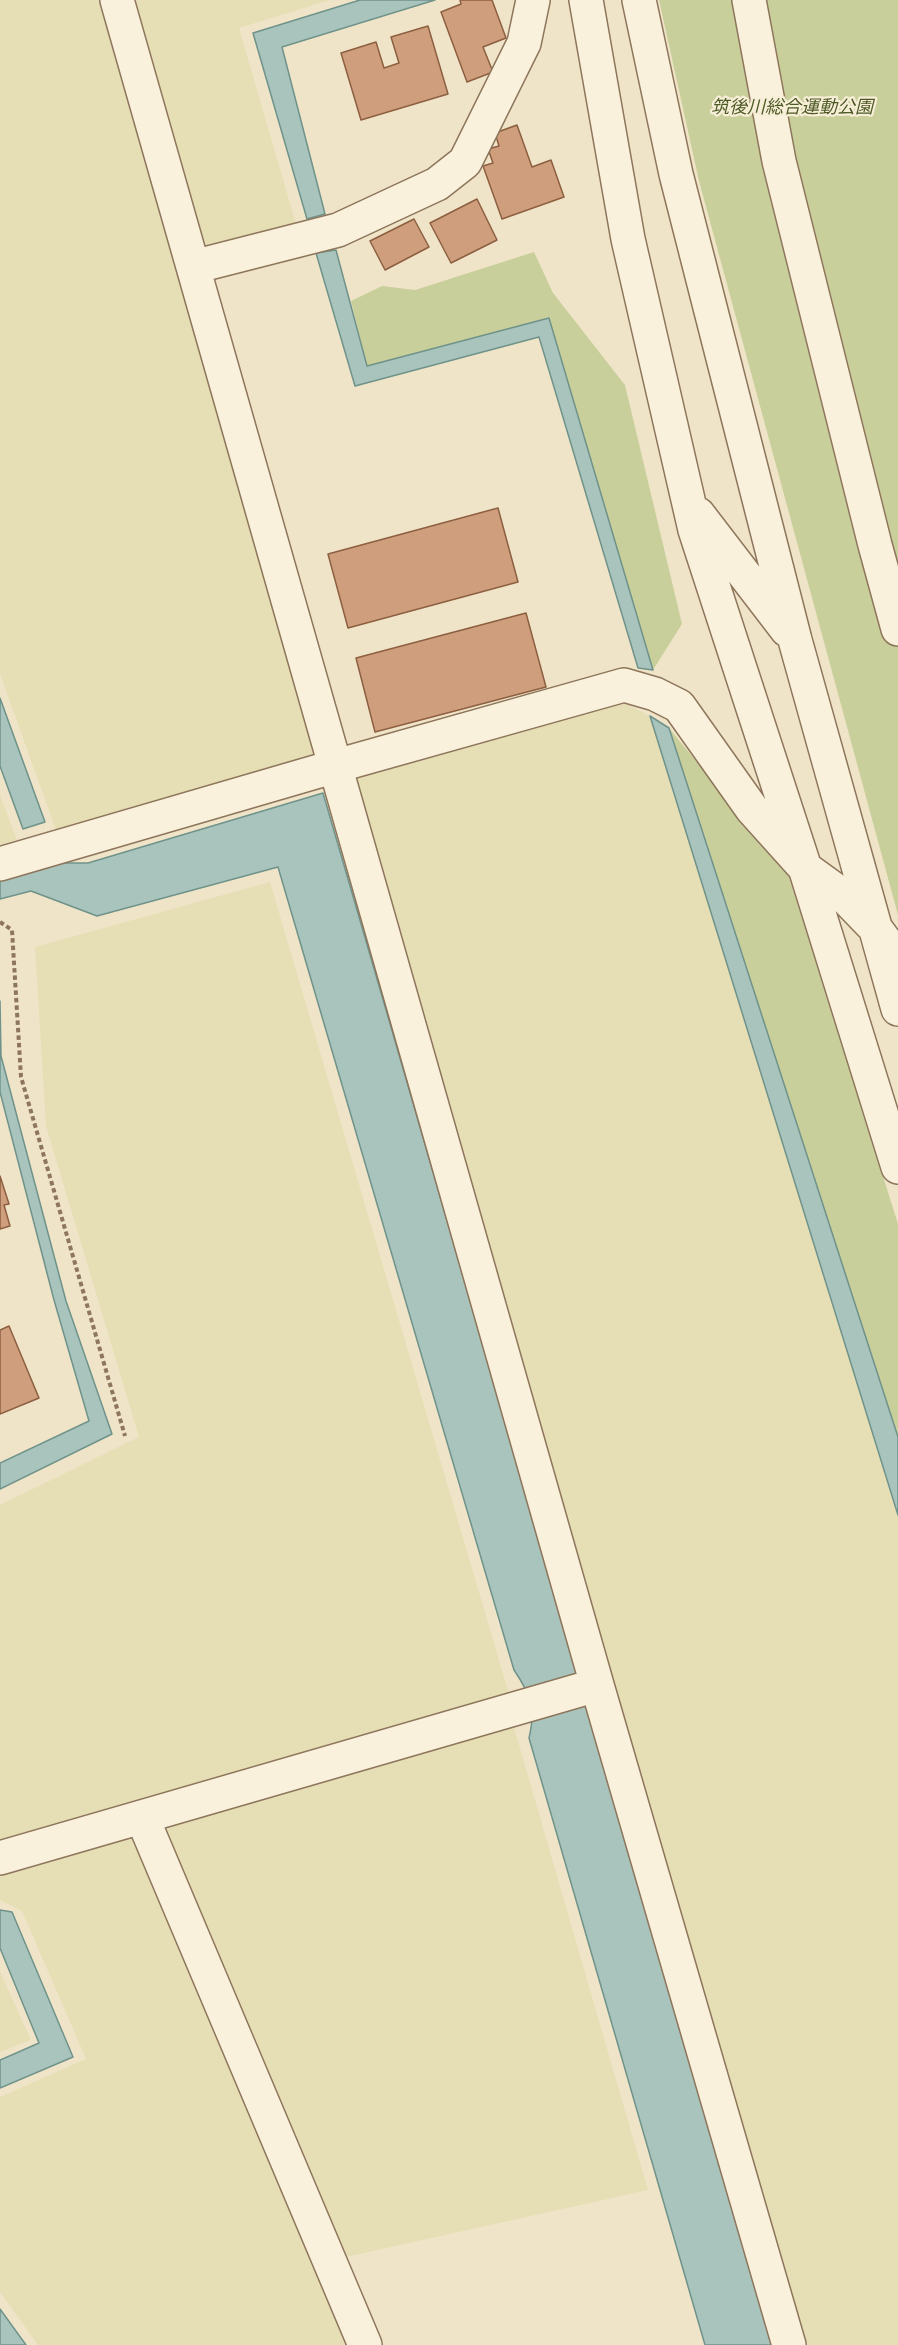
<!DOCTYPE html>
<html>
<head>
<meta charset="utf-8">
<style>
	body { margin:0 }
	canvas { display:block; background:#f0e4c8 }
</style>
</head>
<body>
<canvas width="898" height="2345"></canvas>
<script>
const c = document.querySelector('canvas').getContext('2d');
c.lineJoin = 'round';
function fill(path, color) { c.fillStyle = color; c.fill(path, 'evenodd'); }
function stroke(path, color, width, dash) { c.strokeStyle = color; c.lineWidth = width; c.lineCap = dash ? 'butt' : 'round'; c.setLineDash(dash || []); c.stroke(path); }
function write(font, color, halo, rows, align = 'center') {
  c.font = font + ' "Source Serif 4","Noto Sans JP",serif'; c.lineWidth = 4.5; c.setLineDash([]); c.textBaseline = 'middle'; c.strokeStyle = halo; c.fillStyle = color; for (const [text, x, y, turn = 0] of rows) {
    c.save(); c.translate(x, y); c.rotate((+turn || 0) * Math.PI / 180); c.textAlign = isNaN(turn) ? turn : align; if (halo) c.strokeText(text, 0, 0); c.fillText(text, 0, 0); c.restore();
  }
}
fill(new Path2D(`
	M 0,0 L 101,0 L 321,753 L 56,830 L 0,674 Z
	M 128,0 L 330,0 L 239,28 L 296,224 L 200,246 Z
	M 621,701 L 650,716 L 898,1515 L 898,2345 L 805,2345 L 352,773 Z
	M 0,795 L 17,840 L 0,845 Z
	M 270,882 L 509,1694 L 0,1844 L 0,1505 L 139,1437 L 46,1126 L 35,947 Z
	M 513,1724 L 648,2190 L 341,2258 L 156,1824 Z
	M 130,1832 L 350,2345 L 38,2345 L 0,2292 L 0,2097 L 86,2059 L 22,1911 L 0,1900 L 0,1872 Z
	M 0,1972 L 31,2040 L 0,2052 Z`), '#e6deb5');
fill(new Path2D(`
	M 659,0 L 898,0 L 898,915 L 699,181 Z
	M 534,252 L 553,293 L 625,385 L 682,624 L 653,670 L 549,318 L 367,366 L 351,301 L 382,286 L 415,290 Z
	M 669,728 L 788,874 L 898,1224 L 898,1437 Z`), '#c9cf9b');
const water = new Path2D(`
	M 360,0 L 435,0 L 282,47 L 325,214 L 307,219 L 253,33 Z
	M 336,250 L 367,366 L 549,318 L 653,670 L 638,668 L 539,337 L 355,386 L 316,253 Z
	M 0,698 L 45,822 L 23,829 L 0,766 Z
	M 650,716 L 669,728 L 898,1437 L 898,1515 Z
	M 323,793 L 774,2345 L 705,2345 L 529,1738 C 536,1709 531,1695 514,1670 L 278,867 L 97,916 L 31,891 L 0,899 L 0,878 L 47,863 L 88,863 Z
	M 0,1001 L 1,1056 L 66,1301 L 112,1434 L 0,1489 L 0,1463 L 89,1421 L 54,1300 L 0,1092 Z
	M 0,1910 L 12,1912 L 73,2057 L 0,2088 L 0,2060 L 39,2043 L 0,1948 Z
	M 0,2309 L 26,2345 L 0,2345 Z`);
fill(water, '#a9c4bc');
stroke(water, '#6f938a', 1.5);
const building = new Path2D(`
	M 460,0 L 492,0 L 506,38 L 483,47 L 493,72 L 467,82 L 441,12 L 461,4 Z
	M 428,26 L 448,94 L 361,120 L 341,53 L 376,42 L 384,68 L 399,63 L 391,37 Z
	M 517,125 L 532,167 L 551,160 L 564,197 L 502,219 L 483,166 L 493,163 L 488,149 L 499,146 L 495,133 Z
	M 477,199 L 497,240 L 451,263 L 430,223 Z
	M 414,219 L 429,247 L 385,270 L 370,241 Z
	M 498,508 L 518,582 L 348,628 L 328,554 Z
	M 526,613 L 546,687 L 375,732 L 356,658 Z
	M 0,1176 L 9,1204 L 4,1205 L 10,1226 L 0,1229 Z
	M 9,1326 L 39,1398 L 0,1414 L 0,1330 Z`);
fill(building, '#cf9f7d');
stroke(building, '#8d5f41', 1.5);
const minor = new Path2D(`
	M 117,0 L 597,1685 L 789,2345
	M 586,0 L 628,239 L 695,530 L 805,868 L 898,1167
	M 639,0 L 676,174 L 795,640 L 898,1009
	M 749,0 L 779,161 L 875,545 L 898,629
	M 193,267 L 338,230 L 437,184 L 465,162 L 524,43 L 533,0
	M 698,514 L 787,630
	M 0,864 L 336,766 L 624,685 L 655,694 L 679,706 L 752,809 L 805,868 L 845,897 L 876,929 L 898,959
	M 142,1817 L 365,2345
	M 0,1858 L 597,1685`);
stroke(minor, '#8d765c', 36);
stroke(new Path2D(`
	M 0,922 L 12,930 L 21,1077 L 125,1436`), '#8d765c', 4, [4.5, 3]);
stroke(minor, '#faf1dc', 33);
write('italic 18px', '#4d5a26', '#f7eed8', [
	["筑後川総合運動公園",792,108]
]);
</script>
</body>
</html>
